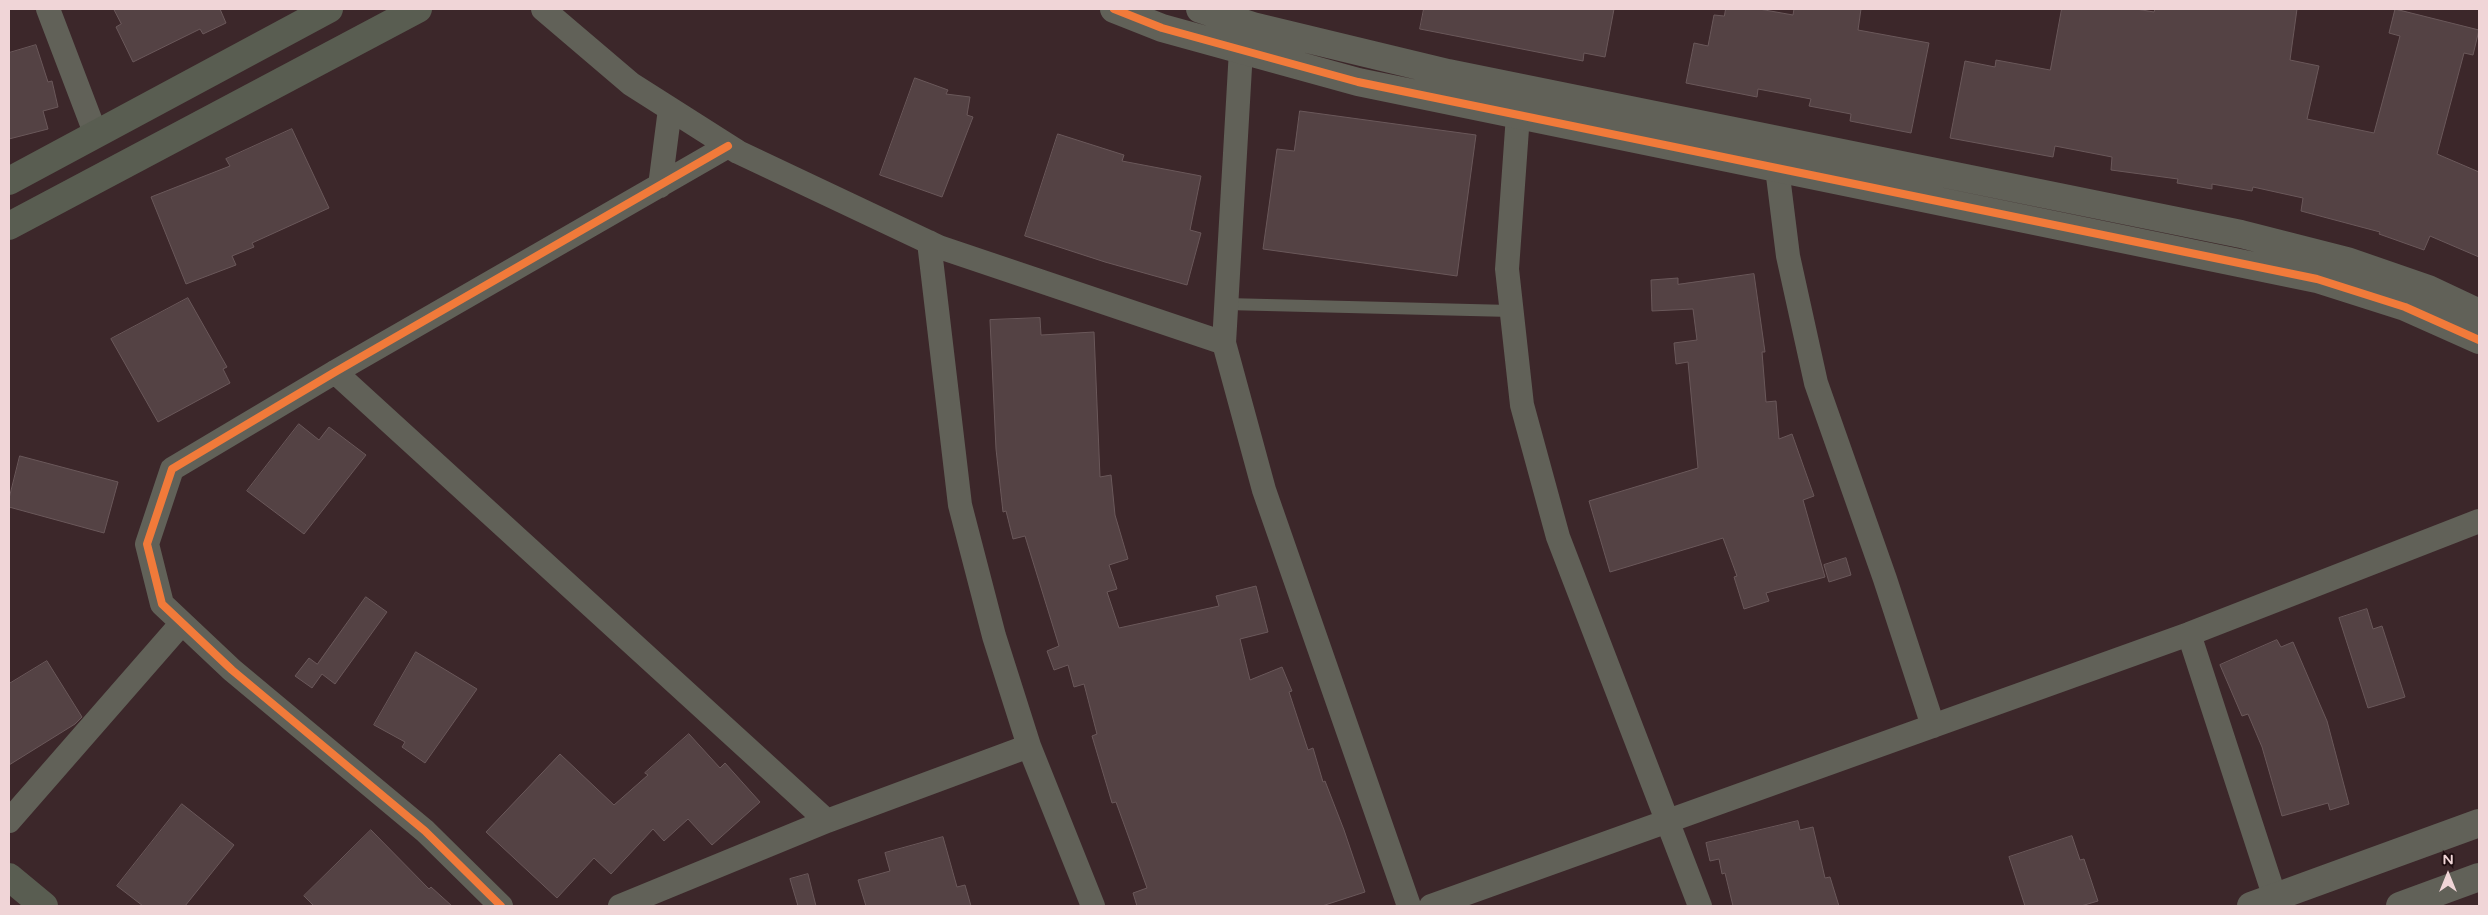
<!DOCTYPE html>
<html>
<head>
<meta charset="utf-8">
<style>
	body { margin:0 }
	#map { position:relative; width:2488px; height:915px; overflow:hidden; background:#3c272a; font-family:"Varela Round",sans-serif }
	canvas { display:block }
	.frame { position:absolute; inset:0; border:10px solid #f0d5d7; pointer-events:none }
	.north { position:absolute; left:2423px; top:850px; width:50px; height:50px; -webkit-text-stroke:4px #200e11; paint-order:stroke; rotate:0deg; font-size:14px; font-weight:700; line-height:20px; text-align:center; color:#f0d5d7 }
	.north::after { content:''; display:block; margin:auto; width:18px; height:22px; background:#f0d5d7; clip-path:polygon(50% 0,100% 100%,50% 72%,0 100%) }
</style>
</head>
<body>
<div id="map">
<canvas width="2488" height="915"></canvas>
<div class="frame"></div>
<div class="north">N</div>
</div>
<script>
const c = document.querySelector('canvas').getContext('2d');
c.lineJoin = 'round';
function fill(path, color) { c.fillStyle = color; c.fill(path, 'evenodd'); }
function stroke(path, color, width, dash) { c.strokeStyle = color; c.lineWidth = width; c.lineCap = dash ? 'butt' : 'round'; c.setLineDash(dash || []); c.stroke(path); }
const building = new Path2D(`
	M 114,9 L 220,9 L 226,23 L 203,34 L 200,29 L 133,62 L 116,27 L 121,24 Z
	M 1424,9 L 1614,9 L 1605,57 L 1584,53 L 1583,61 L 1420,29 Z
	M 1726,9 L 1759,9 L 1793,15 L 1794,9 L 1861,9 L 1858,30 L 1929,43 L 1911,133 L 1850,121 L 1851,114 L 1809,106 L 1811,99 L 1758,89 L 1757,97 L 1686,83 L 1694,43 L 1708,46 L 1714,15 L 1724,16 Z
	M 2062,9 L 2136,9 L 2154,12 L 2155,9 L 2297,9 L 2290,60 L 2319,66 L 2307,119 L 2374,133 L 2400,36 L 2389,33 L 2395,9 L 2479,30 L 2473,55 L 2464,53 L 2437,154 L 2479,172 L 2479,257 L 2430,236 L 2424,250 L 2379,234 L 2380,232 L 2301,211 L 2303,198 L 2253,187 L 2252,191 L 2212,184 L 2212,189 L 2177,183 L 2178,179 L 2111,170 L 2112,157 L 2055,146 L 2053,157 L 1950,138 L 1965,61 L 1995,67 L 1996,60 L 2050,70 Z
	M 36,45 L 48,82 L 52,81 L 58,107 L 43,111 L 48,129 L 9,139 L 9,53 Z
	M 915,78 L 948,90 L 946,94 L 970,97 L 967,115 L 973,117 L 942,197 L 880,175 Z
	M 1300,111 L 1476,135 L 1457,276 L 1263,249 L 1277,149 L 1294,151 Z
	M 292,129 L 329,208 L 252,243 L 254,247 L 232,256 L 236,265 L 186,284 L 151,197 L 230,166 L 226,159 Z
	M 1058,134 L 1124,155 L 1122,161 L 1201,176 L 1190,230 L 1201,233 L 1187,285 L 1105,262 L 1025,236 Z
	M 1754,274 L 1765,352 L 1762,352 L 1766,402 L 1776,401 L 1779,439 L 1792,434 L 1814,496 L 1803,500 L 1825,577 L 1766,593 L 1769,601 L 1744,609 L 1734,577 L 1737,576 L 1723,538 L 1610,572 L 1589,501 L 1698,468 L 1688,362 L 1676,364 L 1674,343 L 1697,340 L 1693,309 L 1652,311 L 1651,280 L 1678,278 L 1678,284 Z
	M 188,298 L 227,367 L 223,369 L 230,383 L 158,422 L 111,339 Z
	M 1040,318 L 1041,335 L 1094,332 L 1100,477 L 1111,475 L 1115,515 L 1128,559 L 1109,565 L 1117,589 L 1107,592 L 1119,628 L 1219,606 L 1216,596 L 1256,586 L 1268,632 L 1240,639 L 1250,680 L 1282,667 L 1292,691 L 1289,692 L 1308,750 L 1313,748 L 1323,782 L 1325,781 L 1344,830 L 1365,892 L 1322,906 L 1137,906 L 1133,893 L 1147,888 L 1116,802 L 1112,803 L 1092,736 L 1097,734 L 1084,684 L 1074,687 L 1068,665 L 1054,670 L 1047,651 L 1059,646 L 1025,536 L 1013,539 L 1006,511 L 1003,512 L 996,449 L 990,320 Z
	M 299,424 L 319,440 L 329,427 L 366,455 L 304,534 L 247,491 Z
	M 20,456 L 118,482 L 104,533 L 9,507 L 9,499 Z
	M 1846,558 L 1851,575 L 1829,582 L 1824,565 Z
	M 366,597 L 387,612 L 335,684 L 322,674 L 312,688 L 295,676 L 309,658 L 317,664 Z
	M 2367,609 L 2373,629 L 2382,626 L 2405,697 L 2368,708 L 2339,618 Z
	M 2277,640 L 2281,647 L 2293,642 L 2327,721 L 2349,804 L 2330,810 L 2328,803 L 2282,816 L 2262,747 L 2248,714 L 2242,716 L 2220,665 Z
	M 416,652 L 477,689 L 425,763 L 402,747 L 405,742 L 374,725 Z
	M 47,661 L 82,717 L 75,724 L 9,765 L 9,684 Z
	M 689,734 L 720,768 L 725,763 L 760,802 L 712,845 L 688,819 L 664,841 L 653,829 L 611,874 L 594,858 L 557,898 L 486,832 L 560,754 L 614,805 L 648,775 L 645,773 Z
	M 182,804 L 234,845 L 185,906 L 143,906 L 117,886 Z
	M 1798,821 L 1800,830 L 1813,827 L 1825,878 L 1830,877 L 1839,906 L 1733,906 L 1725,873 L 1722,874 L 1719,859 L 1710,861 L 1706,843 Z
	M 371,830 L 429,889 L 431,887 L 452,906 L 314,906 L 304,896 Z
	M 2072,836 L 2080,860 L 2084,859 L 2098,901 L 2081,906 L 2025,906 L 2009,857 Z
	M 943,837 L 957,887 L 965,885 L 971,906 L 866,906 L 858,880 L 890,871 L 885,853 Z
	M 808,874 L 816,906 L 798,906 L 790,879 Z`);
fill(building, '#544244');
stroke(building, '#6a585a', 1);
stroke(new Path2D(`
	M 1226,304 L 1511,311`), '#616158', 12);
stroke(new Path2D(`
	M 48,9 L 96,135
	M 543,9 L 631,84 L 738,152 L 939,247 L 1224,343
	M 1241,50 L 1224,343 L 1264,490 L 1409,906
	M 1518,115 L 1507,269 L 1522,405 L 1558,537 L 1700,906
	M 1781,151 L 1777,168 L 1788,256 L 1816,383 L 1885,579 L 1933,726
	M 660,186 L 670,109
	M 929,242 L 960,505 L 994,636 L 1029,746 L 1093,906
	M 335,372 L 827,821
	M 2189,634 L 2275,898
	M 9,821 L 182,623
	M 501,906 L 425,831 L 232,670 L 162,604 L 147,544 L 172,469 L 335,372 L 728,146
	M 620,906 L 827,821 L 1029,746
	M 1431,906 L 2189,634 L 2479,521`), '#616158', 24);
stroke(new Path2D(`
	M 1114,9 L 1162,28 L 1358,82 L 2317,279 L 2405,307 L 2479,340
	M 1200,9 L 1253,26 L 1448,73 L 2241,234 L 2347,261 L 2428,289 L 2479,313
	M 2251,906 L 2479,823
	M 2400,906 L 2479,877`), '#616158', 28);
stroke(new Path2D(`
	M 9,181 L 329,9
	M 9,226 L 418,9
	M 9,877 L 44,906`), '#595d51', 28);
stroke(new Path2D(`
	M 1114,9 L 1162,28 L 1358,82 L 2317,279 L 2405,307 L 2479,340
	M 501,906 L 425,831 L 232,670 L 162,604 L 147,544 L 172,469 L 335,372 L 728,146`), '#f17a3a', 8);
</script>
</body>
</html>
